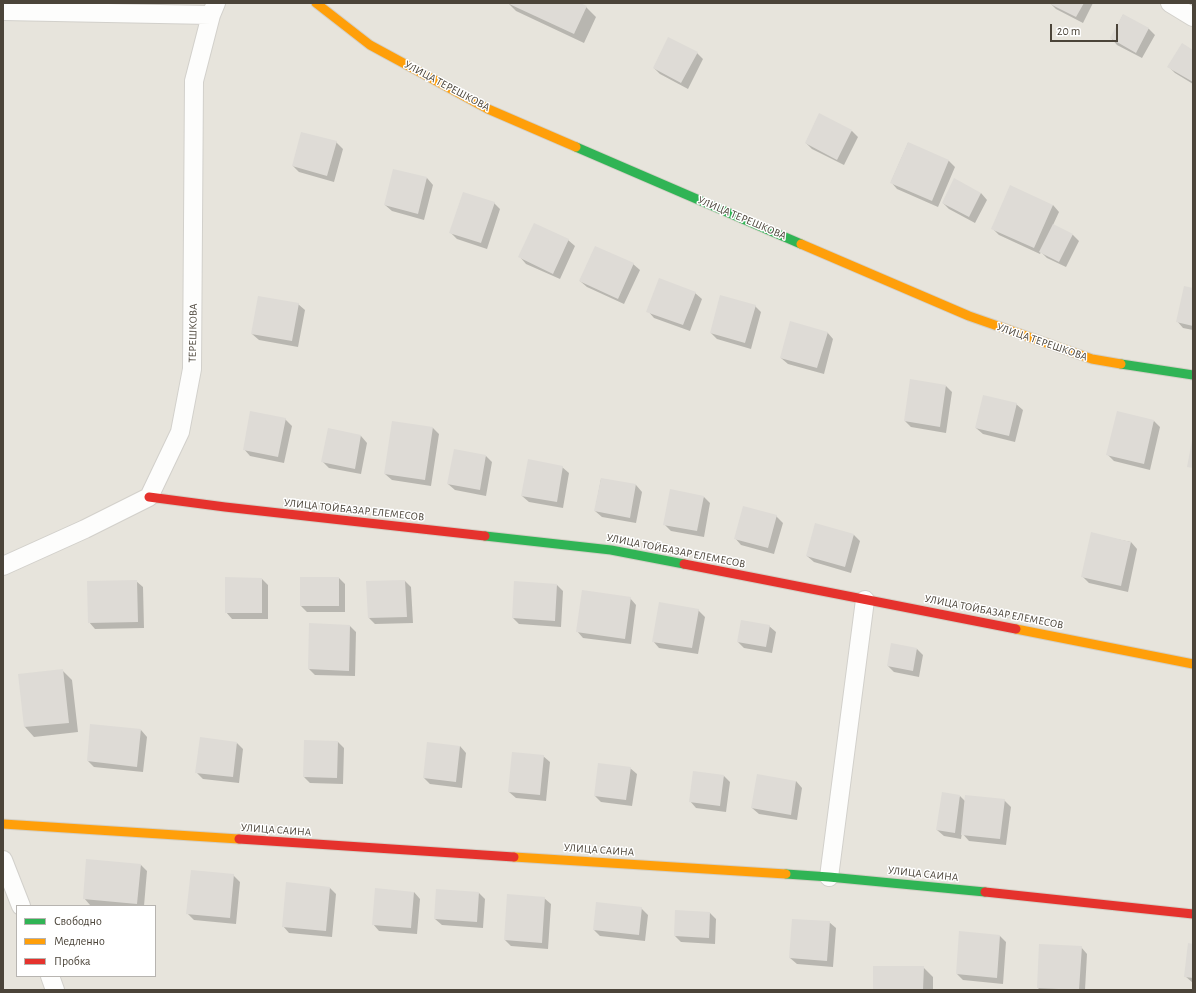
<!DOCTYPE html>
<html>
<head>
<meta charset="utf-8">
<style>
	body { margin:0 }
	#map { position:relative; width:1196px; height:993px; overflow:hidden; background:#f4f2ee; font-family:"Alegreya Sans",sans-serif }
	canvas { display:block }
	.frame { position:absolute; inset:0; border:4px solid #4b4439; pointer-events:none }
	.legend { position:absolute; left:16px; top:905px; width:140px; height:72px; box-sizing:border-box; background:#fff; border:1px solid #b7b4b0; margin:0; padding:5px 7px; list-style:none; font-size:12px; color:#4b4439 }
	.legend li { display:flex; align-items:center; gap:8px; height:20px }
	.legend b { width:20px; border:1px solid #b7b4b0 }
	.scale { position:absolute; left:1050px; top:24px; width:68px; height:18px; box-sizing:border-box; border:2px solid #4b4439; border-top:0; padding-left:5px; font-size:12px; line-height:14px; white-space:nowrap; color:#4b4439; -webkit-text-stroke:3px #fff; paint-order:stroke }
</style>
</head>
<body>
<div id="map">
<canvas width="1196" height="993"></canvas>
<div class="frame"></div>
<ul class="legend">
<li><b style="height:5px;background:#30b455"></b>Свободно</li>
<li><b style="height:5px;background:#ff9f0a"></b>Медленно</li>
<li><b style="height:5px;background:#e5322d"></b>Пробка</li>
</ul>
<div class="scale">20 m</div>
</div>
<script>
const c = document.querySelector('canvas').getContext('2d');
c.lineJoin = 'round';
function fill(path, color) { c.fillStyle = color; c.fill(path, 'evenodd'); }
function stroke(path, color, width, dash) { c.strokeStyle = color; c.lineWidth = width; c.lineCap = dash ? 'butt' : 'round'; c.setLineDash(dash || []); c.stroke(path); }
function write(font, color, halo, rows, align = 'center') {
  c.font = font + ' "Alegreya Sans",sans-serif'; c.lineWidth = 3; c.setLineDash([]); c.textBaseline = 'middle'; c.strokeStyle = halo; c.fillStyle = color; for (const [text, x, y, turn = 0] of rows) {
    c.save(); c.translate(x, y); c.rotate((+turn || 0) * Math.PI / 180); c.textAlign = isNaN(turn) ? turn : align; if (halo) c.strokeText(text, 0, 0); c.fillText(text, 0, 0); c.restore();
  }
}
fill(new Path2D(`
	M 3,3 L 1193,3 L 1193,990 L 3,990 ZM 17,906 L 155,906 L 155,976 L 17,976 Z`), '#e7e4dc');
fill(new Path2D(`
	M 508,3 L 578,3 L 586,7 L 596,17 L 584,43 L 516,11 Z
	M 1050,3 L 1093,3 L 1083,23 L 1056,9 Z
	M 1123,15 L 1149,29 L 1155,35 L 1142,58 L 1117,45 L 1111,38 Z
	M 1193,51 L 1193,84 L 1175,73 L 1169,67 Z
	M 697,53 L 703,59 L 688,89 L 660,74 L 654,68 Z
	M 852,131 L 858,137 L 844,165 L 812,149 L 806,143 Z
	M 336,142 L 343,149 L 334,182 L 299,172 L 293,166 Z
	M 908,143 L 949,161 L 955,167 L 938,207 L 897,189 L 891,182 Z
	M 427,178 L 433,185 L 424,220 L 392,211 L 385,205 Z
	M 981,193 L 987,200 L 975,223 L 949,209 L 943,203 Z
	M 494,203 L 500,209 L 487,249 L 457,239 L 451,233 Z
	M 1053,205 L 1059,212 L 1053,225 L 1073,235 L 1079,241 L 1066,267 L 1047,258 L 1041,252 L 1040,254 L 999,235 L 992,228 Z
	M 568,240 L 575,246 L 560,279 L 526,264 L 520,257 Z
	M 633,264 L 640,270 L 624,304 L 587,287 L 580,281 Z
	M 1193,289 L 1193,330 L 1183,328 L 1177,321 Z
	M 695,293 L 702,299 L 690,331 L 654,318 L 648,311 Z
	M 298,304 L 305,310 L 298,347 L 259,340 L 252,334 Z
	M 755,306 L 761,312 L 751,349 L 717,339 L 711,333 Z
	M 827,332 L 833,339 L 824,374 L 788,364 L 781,358 Z
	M 946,386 L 952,392 L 946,433 L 911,427 L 905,421 Z
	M 1016,404 L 1023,410 L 1015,442 L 983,434 L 976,428 Z
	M 285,419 L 292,426 L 284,463 L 250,456 L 244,449 Z
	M 1154,421 L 1160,427 L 1150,470 L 1114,461 L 1108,455 Z
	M 393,422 L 433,428 L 439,434 L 431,486 L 392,480 L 385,474 Z
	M 329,429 L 361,436 L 367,443 L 361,474 L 329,468 L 322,461 Z
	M 486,456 L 492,462 L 486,496 L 455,490 L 448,484 Z
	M 562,467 L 569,473 L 563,508 L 529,502 L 522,496 Z
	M 601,479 L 636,485 L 642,492 L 636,523 L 602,517 L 595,511 Z
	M 704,497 L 710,503 L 704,537 L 671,531 L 665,525 Z
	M 776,516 L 783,523 L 774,554 L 741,545 L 735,538 Z
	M 1092,534 L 1131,542 L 1137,549 L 1128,592 L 1089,583 L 1082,576 Z
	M 854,535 L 860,541 L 851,573 L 814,562 L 807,556 Z
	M 339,578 L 345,584 L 345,612 L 307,612 L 301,606 Z
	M 262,579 L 268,585 L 268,619 L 232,619 L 226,612 Z
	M 136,581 L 143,587 L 144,628 L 95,629 L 89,622 Z
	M 405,581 L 411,587 L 413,623 L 375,624 L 369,618 Z
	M 557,585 L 563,591 L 561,627 L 519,624 L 513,618 Z
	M 630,598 L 636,605 L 631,644 L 583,638 L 577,631 Z
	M 698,610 L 705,617 L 698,654 L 659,648 L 653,641 Z
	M 310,624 L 350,626 L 356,632 L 355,676 L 315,675 L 309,669 Z
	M 769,626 L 776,632 L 772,653 L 744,648 L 738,642 Z
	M 917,649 L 923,655 L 919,677 L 894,672 L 888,666 Z
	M 62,670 L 72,680 L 78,732 L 34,737 L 25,727 L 19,675 Z
	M 141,730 L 147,737 L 143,772 L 94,767 L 88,761 Z
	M 305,741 L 338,742 L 344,748 L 343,784 L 310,783 L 304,777 Z
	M 237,743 L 243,749 L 239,783 L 203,779 L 197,773 Z
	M 460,746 L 466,753 L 462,788 L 430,784 L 424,778 Z
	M 543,756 L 550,762 L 546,801 L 516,798 L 509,792 Z
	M 630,768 L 637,774 L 632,806 L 601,802 L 595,796 Z
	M 724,776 L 730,782 L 726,812 L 696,808 L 690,801 Z
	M 796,781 L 802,788 L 797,820 L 759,814 L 752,808 Z
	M 960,796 L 966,802 L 1004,800 L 1011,807 L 1006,845 L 969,841 L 962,833 L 961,839 L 944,836 L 937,830 Z
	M 141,865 L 147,871 L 144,906 L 90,905 L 84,898 Z
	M 233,875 L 240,882 L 236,924 L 194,920 L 187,913 Z
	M 330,888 L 336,894 L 332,937 L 289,933 L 283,926 Z
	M 414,892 L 420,899 L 417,934 L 379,931 L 373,924 Z
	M 479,893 L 485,899 L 483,928 L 442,925 L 435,919 Z
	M 508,895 L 544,898 L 551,904 L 548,949 L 511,946 L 505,940 Z
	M 641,908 L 648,915 L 645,941 L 600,936 L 594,930 Z
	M 710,913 L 716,919 L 715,944 L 681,942 L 675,936 Z
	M 829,922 L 836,928 L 833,967 L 797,964 L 790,958 Z
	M 960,932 L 1000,936 L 1006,942 L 1003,984 L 963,980 L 957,974 Z
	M 1193,945 L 1193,983 L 1185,976 Z
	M 1081,947 L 1087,954 L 1085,990 L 1040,990 L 1038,988 Z
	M 923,967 L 933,977 L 933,990 L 874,990 Z`), '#0003');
fill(new Path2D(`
	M 507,3 L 580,3 L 587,6 L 574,34 Z
	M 1048,3 L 1084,3 L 1076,17 Z
	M 1123,14 L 1149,28 L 1136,53 L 1110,38 Z
	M 668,37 L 698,52 L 681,83 L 653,68 Z
	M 1182,43 L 1193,50 L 1193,82 L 1167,67 Z
	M 819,113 L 852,130 L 837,160 L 805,143 Z
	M 301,132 L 337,141 L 327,176 L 292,166 Z
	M 908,142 L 949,160 L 932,201 L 890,183 Z
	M 393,169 L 427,177 L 418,214 L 384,205 Z
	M 954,178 L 981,193 L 969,217 L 942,203 Z
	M 1010,185 L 1053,205 L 1034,248 L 991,229 Z
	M 463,192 L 495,202 L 481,243 L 449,233 Z
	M 534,223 L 569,239 L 553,274 L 518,257 Z
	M 1053,224 L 1073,234 L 1059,262 L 1039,252 Z
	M 595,246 L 634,263 L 618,299 L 579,281 Z
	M 659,278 L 696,292 L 683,325 L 646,312 Z
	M 1184,286 L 1193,288 L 1193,326 L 1176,322 Z
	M 720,295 L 756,305 L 745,343 L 710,333 Z
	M 258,296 L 299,303 L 292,341 L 251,334 Z
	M 790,321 L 828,332 L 817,368 L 780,358 Z
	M 910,379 L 946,385 L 940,427 L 904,421 Z
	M 983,395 L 1017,403 L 1009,436 L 975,428 Z
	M 250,411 L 286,418 L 278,457 L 243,450 Z
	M 1117,411 L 1154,420 L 1144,464 L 1106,455 Z
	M 392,421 L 433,427 L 425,480 L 384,474 Z
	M 328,428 L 361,435 L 355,469 L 321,462 Z
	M 1192,441 L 1193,441 L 1193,468 L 1187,467 Z
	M 454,449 L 486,455 L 480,490 L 447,484 Z
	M 528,459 L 563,466 L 557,502 L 521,496 Z
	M 601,478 L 636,484 L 630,518 L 594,511 Z
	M 670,489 L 704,496 L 697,531 L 663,525 Z
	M 743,506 L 777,515 L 768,548 L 734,539 Z
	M 815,523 L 854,534 L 845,567 L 806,556 Z
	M 1091,532 L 1131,542 L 1121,586 L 1081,577 Z
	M 225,577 L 262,578 L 262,613 L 225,613 Z
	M 300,577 L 339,577 L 339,606 L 300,606 Z
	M 137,580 L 138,622 L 88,623 L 87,581 Z
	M 405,580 L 407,617 L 368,618 L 366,581 Z
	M 514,581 L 557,584 L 555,621 L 512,618 Z
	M 582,590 L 631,597 L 625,639 L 576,632 Z
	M 659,602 L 699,609 L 692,648 L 652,642 Z
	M 741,620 L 770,625 L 766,647 L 737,642 Z
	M 309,623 L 350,625 L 349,671 L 308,669 Z
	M 891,643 L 917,648 L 913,671 L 887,666 Z
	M 63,669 L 69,723 L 24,727 L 18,674 Z
	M 90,724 L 141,729 L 137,767 L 87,761 Z
	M 200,737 L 237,742 L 233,777 L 195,773 Z
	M 304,740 L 338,741 L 337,778 L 303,777 Z
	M 427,742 L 460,746 L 456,782 L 423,778 Z
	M 512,752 L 544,755 L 540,795 L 508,792 Z
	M 598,763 L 631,767 L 626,800 L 594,796 Z
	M 693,771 L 724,775 L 720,806 L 689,802 Z
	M 757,774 L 796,781 L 791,815 L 751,808 Z
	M 942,792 L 960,795 L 955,833 L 936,830 Z
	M 965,795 L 1005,799 L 1000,839 L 961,835 Z
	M 86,859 L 141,864 L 137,904 L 83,899 Z
	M 191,870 L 234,874 L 230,918 L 186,914 Z
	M 286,882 L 330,887 L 326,931 L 282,927 Z
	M 375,888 L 414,892 L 411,928 L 372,925 Z
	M 436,889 L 479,892 L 477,922 L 434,919 Z
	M 507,894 L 545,897 L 542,943 L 504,940 Z
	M 596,902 L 642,907 L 639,935 L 593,930 Z
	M 675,910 L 710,912 L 709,938 L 674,936 Z
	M 792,919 L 830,921 L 827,961 L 789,958 Z
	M 959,931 L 1000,935 L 997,978 L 956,974 Z
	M 1188,943 L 1193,944 L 1193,978 L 1184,977 Z
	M 1039,944 L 1082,946 L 1079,990 L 1037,988 Z
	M 873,966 L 924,966 L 923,990 L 873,990 Z`), '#dedbd6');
const street = new Path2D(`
	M 1170,3 L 1193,17
	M 3,11 L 211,15
	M 3,566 L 85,529 L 149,497 L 180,432 L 192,369 L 194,81 L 211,15 L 216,3
	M 3,860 L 21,906
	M 829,877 L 865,600
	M 50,976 L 55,990`);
const fast = new Path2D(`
	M 576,147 L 801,244
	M 1121,364 L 1193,375
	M 485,536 L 611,550 L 684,564
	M 786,874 L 829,877 L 985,892`);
const slow = new Path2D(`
	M 316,3 L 370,45 L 488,109 L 576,147
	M 801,244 L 969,316 L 1092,359 L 1121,364
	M 1016,629 L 1193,664
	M 3,824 L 239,839
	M 514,857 L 786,874`);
const jam = new Path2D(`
	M 149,497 L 225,507 L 485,536
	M 684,564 L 1016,629
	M 239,839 L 514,857
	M 985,892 L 1193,914`);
stroke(street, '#d2d0cb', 20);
stroke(fast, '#d3cfc5', 11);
stroke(slow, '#d3cfc5', 11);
stroke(jam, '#d3cfc5', 11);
stroke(street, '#fdfdfc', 18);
stroke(fast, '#30b455', 9);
stroke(slow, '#ff9f0a', 9);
stroke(jam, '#e5322d', 9);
write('11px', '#4b4439', '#fff', [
	["УЛИЦА ТЕРЕШКОВА",447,86,28],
	["УЛИЦА ТЕРЕШКОВА",742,218,23],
	["ТЕРЕШКОВА",193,333,-89],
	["УЛИЦА ТЕРЕШКОВА",1042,342,19],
	["УЛИЦА ТОЙБАЗАР ЕЛЕМЕСОВ",354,510,6],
	["УЛИЦА ТОЙБАЗАР ЕЛЕМЕСОВ",676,551,11],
	["УЛИЦА ТОЙБАЗАР ЕЛЕМЕСОВ",994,612,11],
	["УЛИЦА САИНА",276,830,4],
	["УЛИЦА САИНА",599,850,4],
	["УЛИЦА САИНА",923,874,6]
]);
</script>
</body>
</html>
